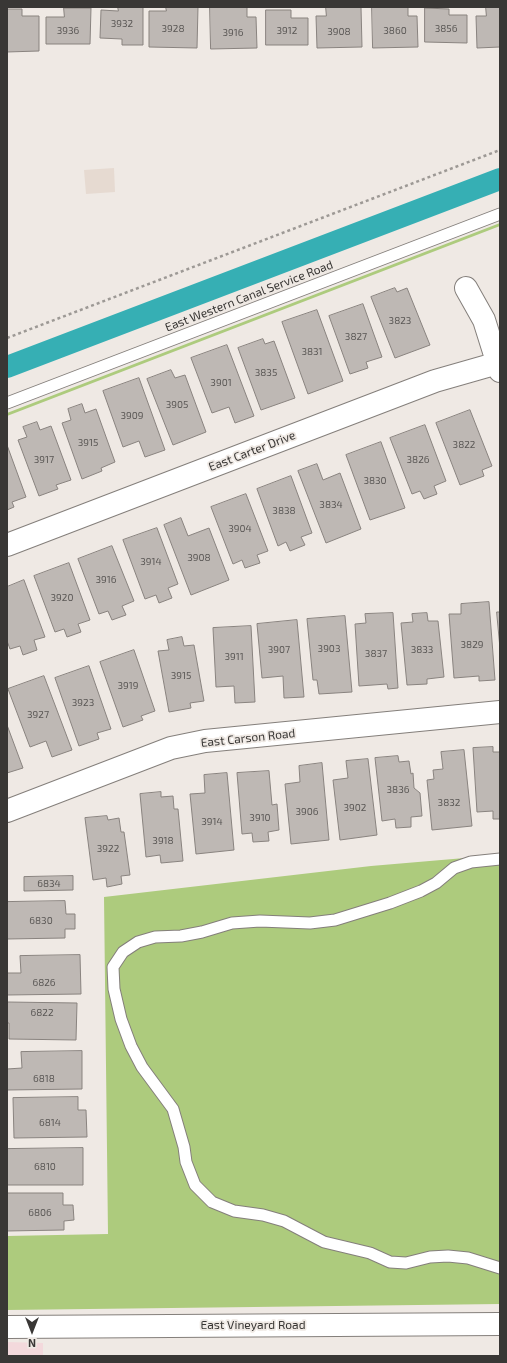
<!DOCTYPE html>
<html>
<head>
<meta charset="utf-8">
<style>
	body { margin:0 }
	#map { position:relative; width:507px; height:1363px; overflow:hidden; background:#efe9e4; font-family:"Exo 2",sans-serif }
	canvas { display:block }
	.frame { position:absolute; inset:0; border:8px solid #393735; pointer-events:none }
	.north { position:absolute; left:12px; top:1311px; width:40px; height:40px; -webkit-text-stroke:3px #efe9e4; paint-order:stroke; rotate:180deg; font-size:11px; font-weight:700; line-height:16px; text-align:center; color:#393735 }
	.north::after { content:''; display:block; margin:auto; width:14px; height:18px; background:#393735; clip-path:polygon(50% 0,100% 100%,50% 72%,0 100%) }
</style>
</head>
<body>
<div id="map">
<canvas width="507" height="1363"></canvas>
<div class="frame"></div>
<div class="north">N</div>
</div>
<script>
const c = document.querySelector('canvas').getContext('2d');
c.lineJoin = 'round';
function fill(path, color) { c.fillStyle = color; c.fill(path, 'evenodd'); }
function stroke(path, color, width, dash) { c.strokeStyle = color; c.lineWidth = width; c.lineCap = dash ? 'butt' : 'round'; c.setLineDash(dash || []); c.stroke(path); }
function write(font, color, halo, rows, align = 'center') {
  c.font = font + ' "Exo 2",sans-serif'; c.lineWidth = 3.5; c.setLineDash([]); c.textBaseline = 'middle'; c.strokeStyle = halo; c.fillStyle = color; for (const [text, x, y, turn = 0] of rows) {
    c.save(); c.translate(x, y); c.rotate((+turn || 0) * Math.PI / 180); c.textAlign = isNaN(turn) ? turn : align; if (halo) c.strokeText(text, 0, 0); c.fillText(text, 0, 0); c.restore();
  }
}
fill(new Path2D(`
	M 114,168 L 115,192 L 86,194 L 84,170 Z`), '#e6dad1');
fill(new Path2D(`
	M 7,1342 L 43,1343 L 43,1356 L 7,1356 Z`), '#f3d9dc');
fill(new Path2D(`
	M 500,223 L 500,226 L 7,416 L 7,413 Z
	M 500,855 L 500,1304 L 7,1310 L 7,1236 L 108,1234 L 104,897 L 371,866 Z`), '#adcb7d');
stroke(new Path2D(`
	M 7,367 L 500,179`), '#36afb4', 22);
const building = new Path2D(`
	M 118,7 L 143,7 L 143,45 L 122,45 L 122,39 L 100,38 L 101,10 L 118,11 Z
	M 166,7 L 198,7 L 197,48 L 149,47 L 149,11 L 166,11 Z
	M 210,7 L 247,7 L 247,17 L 256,17 L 257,48 L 211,49 Z
	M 326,7 L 361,7 L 362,47 L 317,48 L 316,16 L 326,16 Z
	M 372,7 L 408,7 L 408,16 L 417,16 L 418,47 L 373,48 Z
	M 486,7 L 500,7 L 500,47 L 477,48 L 476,16 L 486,16 Z
	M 64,8 L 91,8 L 90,44 L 46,44 L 46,17 L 64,17 Z
	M 425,8 L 449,9 L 449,15 L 467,15 L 467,43 L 425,42 Z
	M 7,9 L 22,9 L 22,16 L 39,16 L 39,51 L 7,52 Z
	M 266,10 L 291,10 L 291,18 L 308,18 L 308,45 L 266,45 Z
	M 395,288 L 397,292 L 407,288 L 430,345 L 395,358 L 371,297 Z
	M 363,304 L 382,357 L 366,362 L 368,368 L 350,374 L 329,316 Z
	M 317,310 L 343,381 L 308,394 L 282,322 Z
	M 263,339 L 265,344 L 274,341 L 295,398 L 261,410 L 238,348 Z
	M 227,345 L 254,416 L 235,423 L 229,407 L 212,413 L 191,358 Z
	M 171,370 L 175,378 L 185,375 L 206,432 L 173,445 L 147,379 Z
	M 139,378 L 165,450 L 145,457 L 139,441 L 123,447 L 103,391 Z
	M 82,404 L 85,413 L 96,409 L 115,462 L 101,468 L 102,471 L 82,479 L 62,423 L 71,420 L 68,409 Z
	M 470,410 L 492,466 L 482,470 L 484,476 L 460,485 L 436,423 Z
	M 37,422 L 40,430 L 51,426 L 71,480 L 56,485 L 58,489 L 39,496 L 18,440 L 27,437 L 23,427 Z
	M 425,425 L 446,481 L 434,486 L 437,494 L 424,499 L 420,491 L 412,494 L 390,438 Z
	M 381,442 L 405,508 L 370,520 L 346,455 Z
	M 7,445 L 26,497 L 12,502 L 14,507 L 7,510 Z
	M 317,464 L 323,480 L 340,473 L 361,529 L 326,543 L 298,471 Z
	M 291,476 L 312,533 L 301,537 L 305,545 L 290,551 L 286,542 L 278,546 L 257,489 Z
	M 246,494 L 268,551 L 257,555 L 260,563 L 245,568 L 242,560 L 233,564 L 211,507 Z
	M 181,518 L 188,536 L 209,528 L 229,580 L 191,595 L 164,525 Z
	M 157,528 L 178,584 L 168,588 L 172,598 L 159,603 L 156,595 L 145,599 L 123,540 Z
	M 112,546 L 134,601 L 122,606 L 126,615 L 112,620 L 108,611 L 99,614 L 78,559 Z
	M 69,563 L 90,620 L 78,624 L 81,632 L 67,637 L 64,629 L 55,632 L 34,576 Z
	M 24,580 L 45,637 L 34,640 L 37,650 L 23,655 L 20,646 L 10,649 L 7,641 L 7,587 Z
	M 489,602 L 495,680 L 479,681 L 479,676 L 454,678 L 449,614 L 461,614 L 461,604 Z
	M 497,612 L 500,612 L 500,648 Z
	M 393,613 L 398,688 L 388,689 L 387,684 L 359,686 L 355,624 L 366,623 L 365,614 Z
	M 427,613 L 428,621 L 438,621 L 444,677 L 427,679 L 427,684 L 407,685 L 401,623 L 413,622 L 412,614 Z
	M 345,616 L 352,692 L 319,694 L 317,680 L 313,680 L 307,619 Z
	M 297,620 L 304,697 L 284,698 L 283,676 L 262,678 L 257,624 Z
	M 251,626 L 255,702 L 235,703 L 234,686 L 216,687 L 213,628 Z
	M 182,637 L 184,646 L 194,645 L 204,701 L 190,703 L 191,708 L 169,712 L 158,651 L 169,650 L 167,640 Z
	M 134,650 L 155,711 L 141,716 L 143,720 L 123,727 L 100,662 Z
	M 89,666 L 111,729 L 97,733 L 99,739 L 79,746 L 55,678 Z
	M 44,676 L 72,750 L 52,757 L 46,741 L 30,747 L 8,689 Z
	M 7,725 L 23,768 L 7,773 Z
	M 493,747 L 493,752 L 500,752 L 500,819 L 493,819 L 493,811 L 477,812 L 473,748 Z
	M 464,750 L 472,826 L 432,830 L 427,780 L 434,779 L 433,770 L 443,769 L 441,752 Z
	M 398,756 L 399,762 L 409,761 L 411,774 L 413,773 L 414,788 L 420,793 L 422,816 L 411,817 L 411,827 L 396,828 L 395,819 L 382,821 L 375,758 Z
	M 368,759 L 377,835 L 340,840 L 333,780 L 348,778 L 346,761 Z
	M 322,763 L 329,840 L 291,844 L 285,784 L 300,782 L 299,766 Z
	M 269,771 L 272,805 L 277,804 L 279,830 L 268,832 L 269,841 L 253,842 L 252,833 L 242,834 L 237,773 Z
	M 227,773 L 234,850 L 196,854 L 190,794 L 205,793 L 204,775 Z
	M 161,792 L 161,797 L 173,796 L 174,809 L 178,809 L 183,861 L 161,863 L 160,855 L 146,857 L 140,794 Z
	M 107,816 L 108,820 L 119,818 L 121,832 L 124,832 L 130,875 L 121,876 L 122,884 L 107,887 L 106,878 L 93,880 L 85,818 Z
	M 73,876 L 73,890 L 24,891 L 24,877 Z
	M 65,901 L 66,914 L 75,914 L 75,929 L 65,929 L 65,938 L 7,939 L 7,902 Z
	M 80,955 L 81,994 L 7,995 L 7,973 L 21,973 L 20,956 Z
	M 7,1002 L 77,1003 L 76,1040 L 9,1039 L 9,1023 L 7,1023 Z
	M 82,1051 L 82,1089 L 7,1090 L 7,1069 L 22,1068 L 21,1052 Z
	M 78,1097 L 78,1110 L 86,1110 L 87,1137 L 14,1138 L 13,1098 Z
	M 83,1148 L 83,1185 L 7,1185 L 7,1149 Z
	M 7,1193 L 63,1193 L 63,1205 L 73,1205 L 74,1220 L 64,1221 L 64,1230 L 7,1231 Z`);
fill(building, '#beb8b4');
stroke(building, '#89837f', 1);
const lane = new Path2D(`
	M 7,403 L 500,214
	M 500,859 L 471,862 L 454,868 L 436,883 L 421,891 L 390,903 L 335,920 L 310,923 L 260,921 L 232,923 L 202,932 L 181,936 L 155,937 L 138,942 L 123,952 L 113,967 L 114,989 L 121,1019 L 131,1046 L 142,1067 L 173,1109 L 184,1147 L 186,1162 L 195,1185 L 212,1202 L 234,1211 L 263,1215 L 284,1221 L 324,1242 L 370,1253 L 390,1262 L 406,1263 L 430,1257 L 448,1256 L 468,1258 L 500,1268`);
const street = new Path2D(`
	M 466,288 L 484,320 L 500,371
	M 7,545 L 435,381 L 498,363
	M 7,811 L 171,748 L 205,741 L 500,712
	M 7,1327 L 500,1324`);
stroke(lane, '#847f7b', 13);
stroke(street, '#847f7b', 24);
stroke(new Path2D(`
	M 7,338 L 500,150`), '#9d9995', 2.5, [3, 3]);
stroke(lane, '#fff', 11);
stroke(street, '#fff', 22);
write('10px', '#5a5755', null, [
	["3932",122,24],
	["3928",173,29],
	["3856",446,29],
	["3936",68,31],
	["3912",287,31],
	["3860",395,31],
	["3908",339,32],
	["3916",233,33],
	["3823",400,321],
	["3827",356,337],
	["3831",312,352],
	["3835",266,373],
	["3901",221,383],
	["3905",177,405],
	["3909",132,416],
	["3915",88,443],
	["3822",464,445],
	["3917",44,460],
	["3826",418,460],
	["3830",375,481],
	["3834",331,505],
	["3838",284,511],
	["3904",240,529],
	["3908",199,558],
	["3914",151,562],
	["3916",106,580],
	["3920",62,598],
	["3829",472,645],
	["3903",329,649],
	["3907",279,650],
	["3833",422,650],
	["3837",376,654],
	["3911",234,657],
	["3915",181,676],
	["3919",128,686],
	["3923",83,703],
	["3927",38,715],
	["3836",398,790],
	["3832",449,803],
	["3902",355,808],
	["3906",307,812],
	["3910",260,818],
	["3914",212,822],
	["3918",163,841],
	["3922",108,849],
	["6834",49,884],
	["6830",41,921],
	["6826",44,983],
	["6822",42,1013],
	["6818",44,1079],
	["6814",50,1123],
	["6810",45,1167],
	["6806",40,1213]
]);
write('12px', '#393735', '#efe9e4', [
	["East Western Canal Service Road",249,296,-21],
	["East Carter Drive",252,451,-21],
	["East Carson Road",248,738,-6],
	["East Vineyard Road",253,1325]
]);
</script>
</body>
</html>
